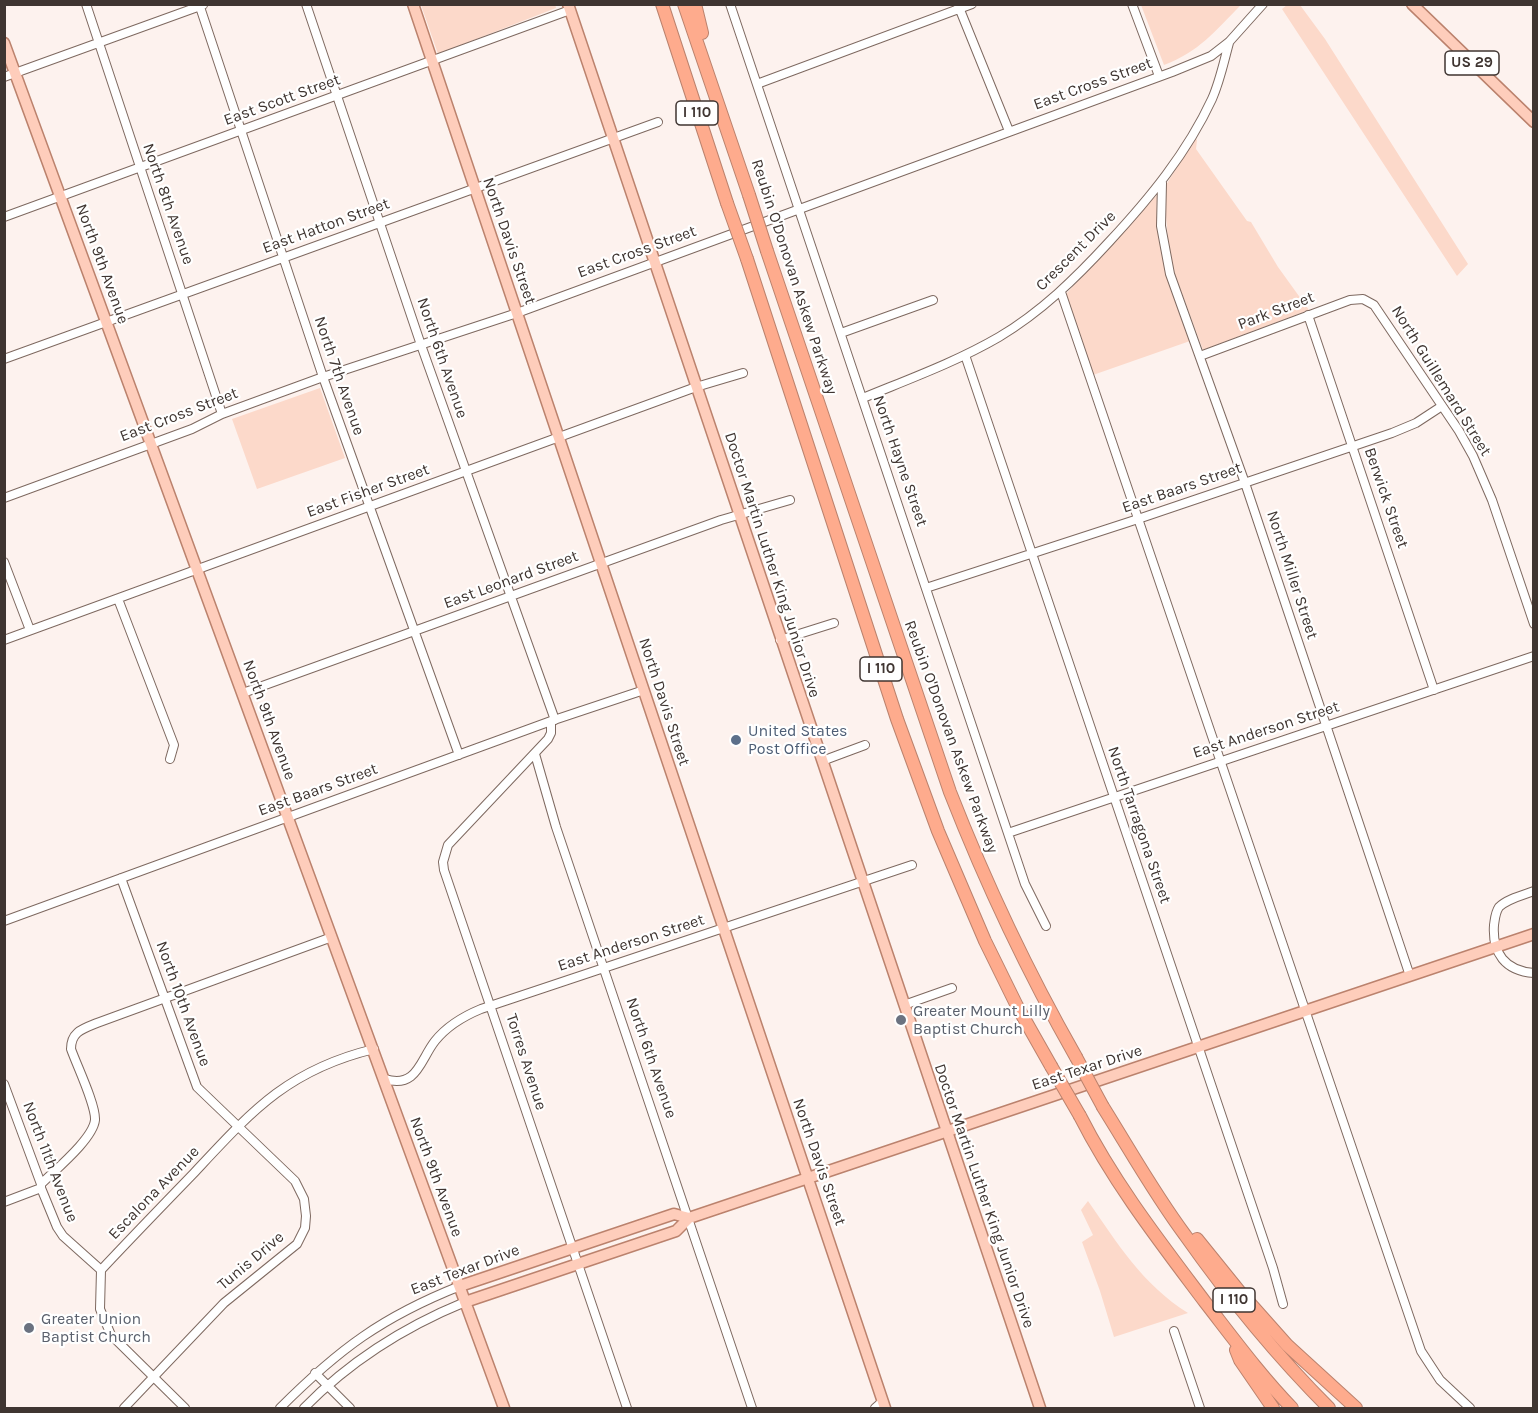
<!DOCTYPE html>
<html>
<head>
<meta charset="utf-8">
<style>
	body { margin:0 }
	#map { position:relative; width:1538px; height:1413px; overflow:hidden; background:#fdf2ee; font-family:Karla,sans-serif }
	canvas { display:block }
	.frame { position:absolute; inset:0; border:6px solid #3f3531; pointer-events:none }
</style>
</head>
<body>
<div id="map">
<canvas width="1538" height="1413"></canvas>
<div class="frame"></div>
</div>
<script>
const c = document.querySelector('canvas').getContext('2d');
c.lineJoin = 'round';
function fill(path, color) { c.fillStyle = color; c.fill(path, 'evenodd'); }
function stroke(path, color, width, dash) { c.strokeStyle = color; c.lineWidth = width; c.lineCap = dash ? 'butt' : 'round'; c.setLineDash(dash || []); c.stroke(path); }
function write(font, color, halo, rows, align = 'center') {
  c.font = font + ' Karla,sans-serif'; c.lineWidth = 4.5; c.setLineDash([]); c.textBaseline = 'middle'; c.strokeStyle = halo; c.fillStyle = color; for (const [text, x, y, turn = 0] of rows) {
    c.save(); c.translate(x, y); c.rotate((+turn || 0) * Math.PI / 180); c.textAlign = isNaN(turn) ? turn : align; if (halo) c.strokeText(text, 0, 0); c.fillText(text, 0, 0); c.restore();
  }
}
fill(new Path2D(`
	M 555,4 L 556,8 L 438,54 L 421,5 Z
	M 1141,5 L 1141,4 L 1241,5 C 1215,31 1199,52 1164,65 Z
	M 1287,5 L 1300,5 L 1325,39 L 1468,264 L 1457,276 L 1282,9 Z
	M 1195,138 L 1197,140 L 1196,149 L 1247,221 L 1251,222 L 1278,267 L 1309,310 L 1203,350 L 1174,272 L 1169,251 L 1165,204 L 1166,185 Z
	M 1157,195 C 1154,247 1172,294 1190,341 L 1093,375 L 1066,294 Z
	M 320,388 L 345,458 L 257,489 L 232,419 Z
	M 1088,1201 C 1118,1244 1142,1284 1188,1313 L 1114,1337 L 1100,1291 L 1082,1242 L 1093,1235 L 1081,1210 Z`), '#fcd9ca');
const minor = new Path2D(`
	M 86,4 L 222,414
	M 199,4 L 323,377 L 459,755
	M 306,4 L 421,345 L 555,720
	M 730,4 L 1025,884 L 1046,926
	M 1132,4 L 1159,76
	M 958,5 L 1009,131
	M 4,77 L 203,5
	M 757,84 L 972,4
	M 1162,183 L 1161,226 L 1170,274 L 1245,483 L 1409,973
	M 4,217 L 570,10
	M 1061,292 L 1421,1351 L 1440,1380 L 1470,1408
	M 1308,315 L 1434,690
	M 841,333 L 933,300
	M 965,355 L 1273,1268 L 1283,1304
	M 1200,356 L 1350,300 L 1363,299 L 1374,305 L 1459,431 L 1473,456 L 1492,500 L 1534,624
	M 4,359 L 658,122
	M 863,398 C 909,379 956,362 999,337 C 1041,312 1076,278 1109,242 C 1149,199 1187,153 1212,99 C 1220,81 1224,61 1229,43
	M 4,498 L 192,429 L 222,414 L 323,377 L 517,313 L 1172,72 L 1211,56 L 1229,42 L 1263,4
	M 4,562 L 30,630
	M 926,588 L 1138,519 L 1392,433 L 1416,423 L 1442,406
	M 118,599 L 174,745 L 170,759
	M 4,640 L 696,387 L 743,373
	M 780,640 L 834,623
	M 243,693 L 721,520 L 790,500
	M 551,721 L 551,733 L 548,739 L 448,845 L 443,862 L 444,870 L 627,1408
	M 535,754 L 556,827 L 752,1408
	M 822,761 L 865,745
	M 1008,833 L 1534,656
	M 121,878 L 197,1087 L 295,1181 L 304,1199 L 306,1216 L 305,1228 L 297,1244 L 224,1303 L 124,1408
	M 1534,891 C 1523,895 1507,899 1499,907 C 1495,913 1495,919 1494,925 C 1492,953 1505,971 1534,973
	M 4,921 L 551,721 L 644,690
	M 904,1005 L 952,988
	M 385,1079 C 417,1089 420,1060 435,1041 C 447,1026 464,1016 481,1009 L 912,865
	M 4,1084 L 41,1184 L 41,1188 L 57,1227 L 63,1236 L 101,1270
	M 41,1184 C 55,1170 93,1139 95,1120 C 96,1105 77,1066 71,1049 C 71,1032 82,1029 97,1023 L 332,937
	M 4,1202 L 41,1188
	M 1174,1331 L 1200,1408
	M 315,1373 L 350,1408
	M 185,1408 L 111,1335 L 100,1309 L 101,1270 C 131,1238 162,1206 193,1174 C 251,1112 287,1070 374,1049
	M 280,1408 C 339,1349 382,1317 460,1286
	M 304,1408 C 350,1361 404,1327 465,1302
	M 875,1408 L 883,1401`);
const major = new Path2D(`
	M 413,4 L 885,1408
	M 568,4 L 1040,1408
	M 1412,4 L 1534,122
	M 4,43 L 504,1408
	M 460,1286 L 674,1214 L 689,1218
	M 465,1302 L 676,1231 L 689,1218 C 970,1123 1251,1027 1534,934`);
const highway = new Path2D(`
	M 662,4 L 727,203
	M 684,4 L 749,195
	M 695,4 L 702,33
	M 767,251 L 950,792 C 986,884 1027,971 1076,1057
	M 747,259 L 897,719 L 938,831 L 985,941 L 1017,1006 L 1051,1066
	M 1103,1107 C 1130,1150 1155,1195 1185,1235 C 1228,1296 1276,1355 1329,1408
	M 1080,1116 C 1114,1183 1160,1242 1205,1302 C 1233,1338 1260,1375 1292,1408
	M 1197,1239 L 1239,1291 L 1287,1345 L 1356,1408
	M 1236,1350 L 1240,1360 L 1273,1408`);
stroke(minor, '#7e6960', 10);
stroke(major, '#bb826d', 13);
stroke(highway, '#bb826d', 14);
stroke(minor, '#fff', 8);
stroke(major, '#fecdbb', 10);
stroke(highway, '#feab8d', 12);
const highwayBridge = new Path2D(`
	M 749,195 L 767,251
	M 727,203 L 747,259
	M 1076,1057 L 1103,1107
	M 1051,1066 L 1080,1116`);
stroke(highwayBridge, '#bb826d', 14, []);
stroke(highwayBridge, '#feab8d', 12);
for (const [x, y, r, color] of [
	[736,740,6,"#5c6f8a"],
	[901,1020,6,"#6b7280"],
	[29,1328,6,"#6b7280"]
]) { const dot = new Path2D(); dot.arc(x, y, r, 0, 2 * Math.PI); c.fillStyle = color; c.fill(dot); stroke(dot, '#fff', 2); }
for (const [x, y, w] of [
	[1472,63,54],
	[697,113,42],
	[881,669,42],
	[1234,1300,42]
]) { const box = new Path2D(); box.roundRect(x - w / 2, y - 12, w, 24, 4.5); c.fillStyle = '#fff'; c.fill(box); stroke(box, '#3f3531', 1.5); }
write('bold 15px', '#3f3531', null, [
	["US 29",1472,63],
	["I 110",697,113],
	["I 110",881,669],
	["I 110",1234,1300]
]);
write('16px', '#3f3531', '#fff', [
	["East Cross Street",1093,84,-20],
	["East Scott Street",282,100,-20],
	["North 8th Avenue",168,204,71],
	["East Hatton Street",326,226,-20],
	["North Davis Street",509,241,71],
	["Crescent Drive",1076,251,-45],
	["East Cross Street",637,252,-20],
	["North 9th Avenue",102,264,70],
	["Reubin O'Donovan Askew Parkway",794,277,72],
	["Park Street",1276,311,-21],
	["North 6th Avenue",442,358,71],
	["North 7th Avenue",339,376,71],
	["North Guillemard Street",1441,381,58],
	["East Cross Street",179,415,-21],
	["North Hayne Street",900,461,71],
	["East Baars Street",1182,488,-19],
	["East Fisher Street",368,491,-20],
	["Berwick Street",1386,498,71],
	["Doctor Martin Luther King Junior Drive",772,565,72],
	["North Miller Street",1292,575,72],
	["East Leonard Street",511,580,-20],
	["North Davis Street",664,702,72],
	["North 9th Avenue",269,720,70],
	["East Anderson Street",1266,730,-18],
	["Reubin O'Donovan Askew Parkway",951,737,70],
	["East Baars Street",318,790,-20],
	["North Tarragona Street",1139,825,71],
	["East Anderson Street",631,943,-18],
	["North 10th Avenue",183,1004,70],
	["North 6th Avenue",651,1058,71],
	["Torres Avenue",526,1062,72],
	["East Texar Drive",1087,1068,-18],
	["North 11th Avenue",50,1162,69],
	["North Davis Street",819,1162,71],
	["North 9th Avenue",436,1177,70],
	["Escalona Avenue",154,1193,-46],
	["Doctor Martin Luther King Junior Drive",984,1196,71],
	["Tunis Drive",251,1261,-40],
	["East Texar Drive",465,1270,-21]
]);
write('16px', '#4e5e75', '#fff', [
	["United States",748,731],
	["Post Office",748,749]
], 'left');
write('16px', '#5b616d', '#fff', [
	["Greater Mount Lilly",913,1011],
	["Baptist Church",913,1029],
	["Greater Union",41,1319],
	["Baptist Church",41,1337]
], 'left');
</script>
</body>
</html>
